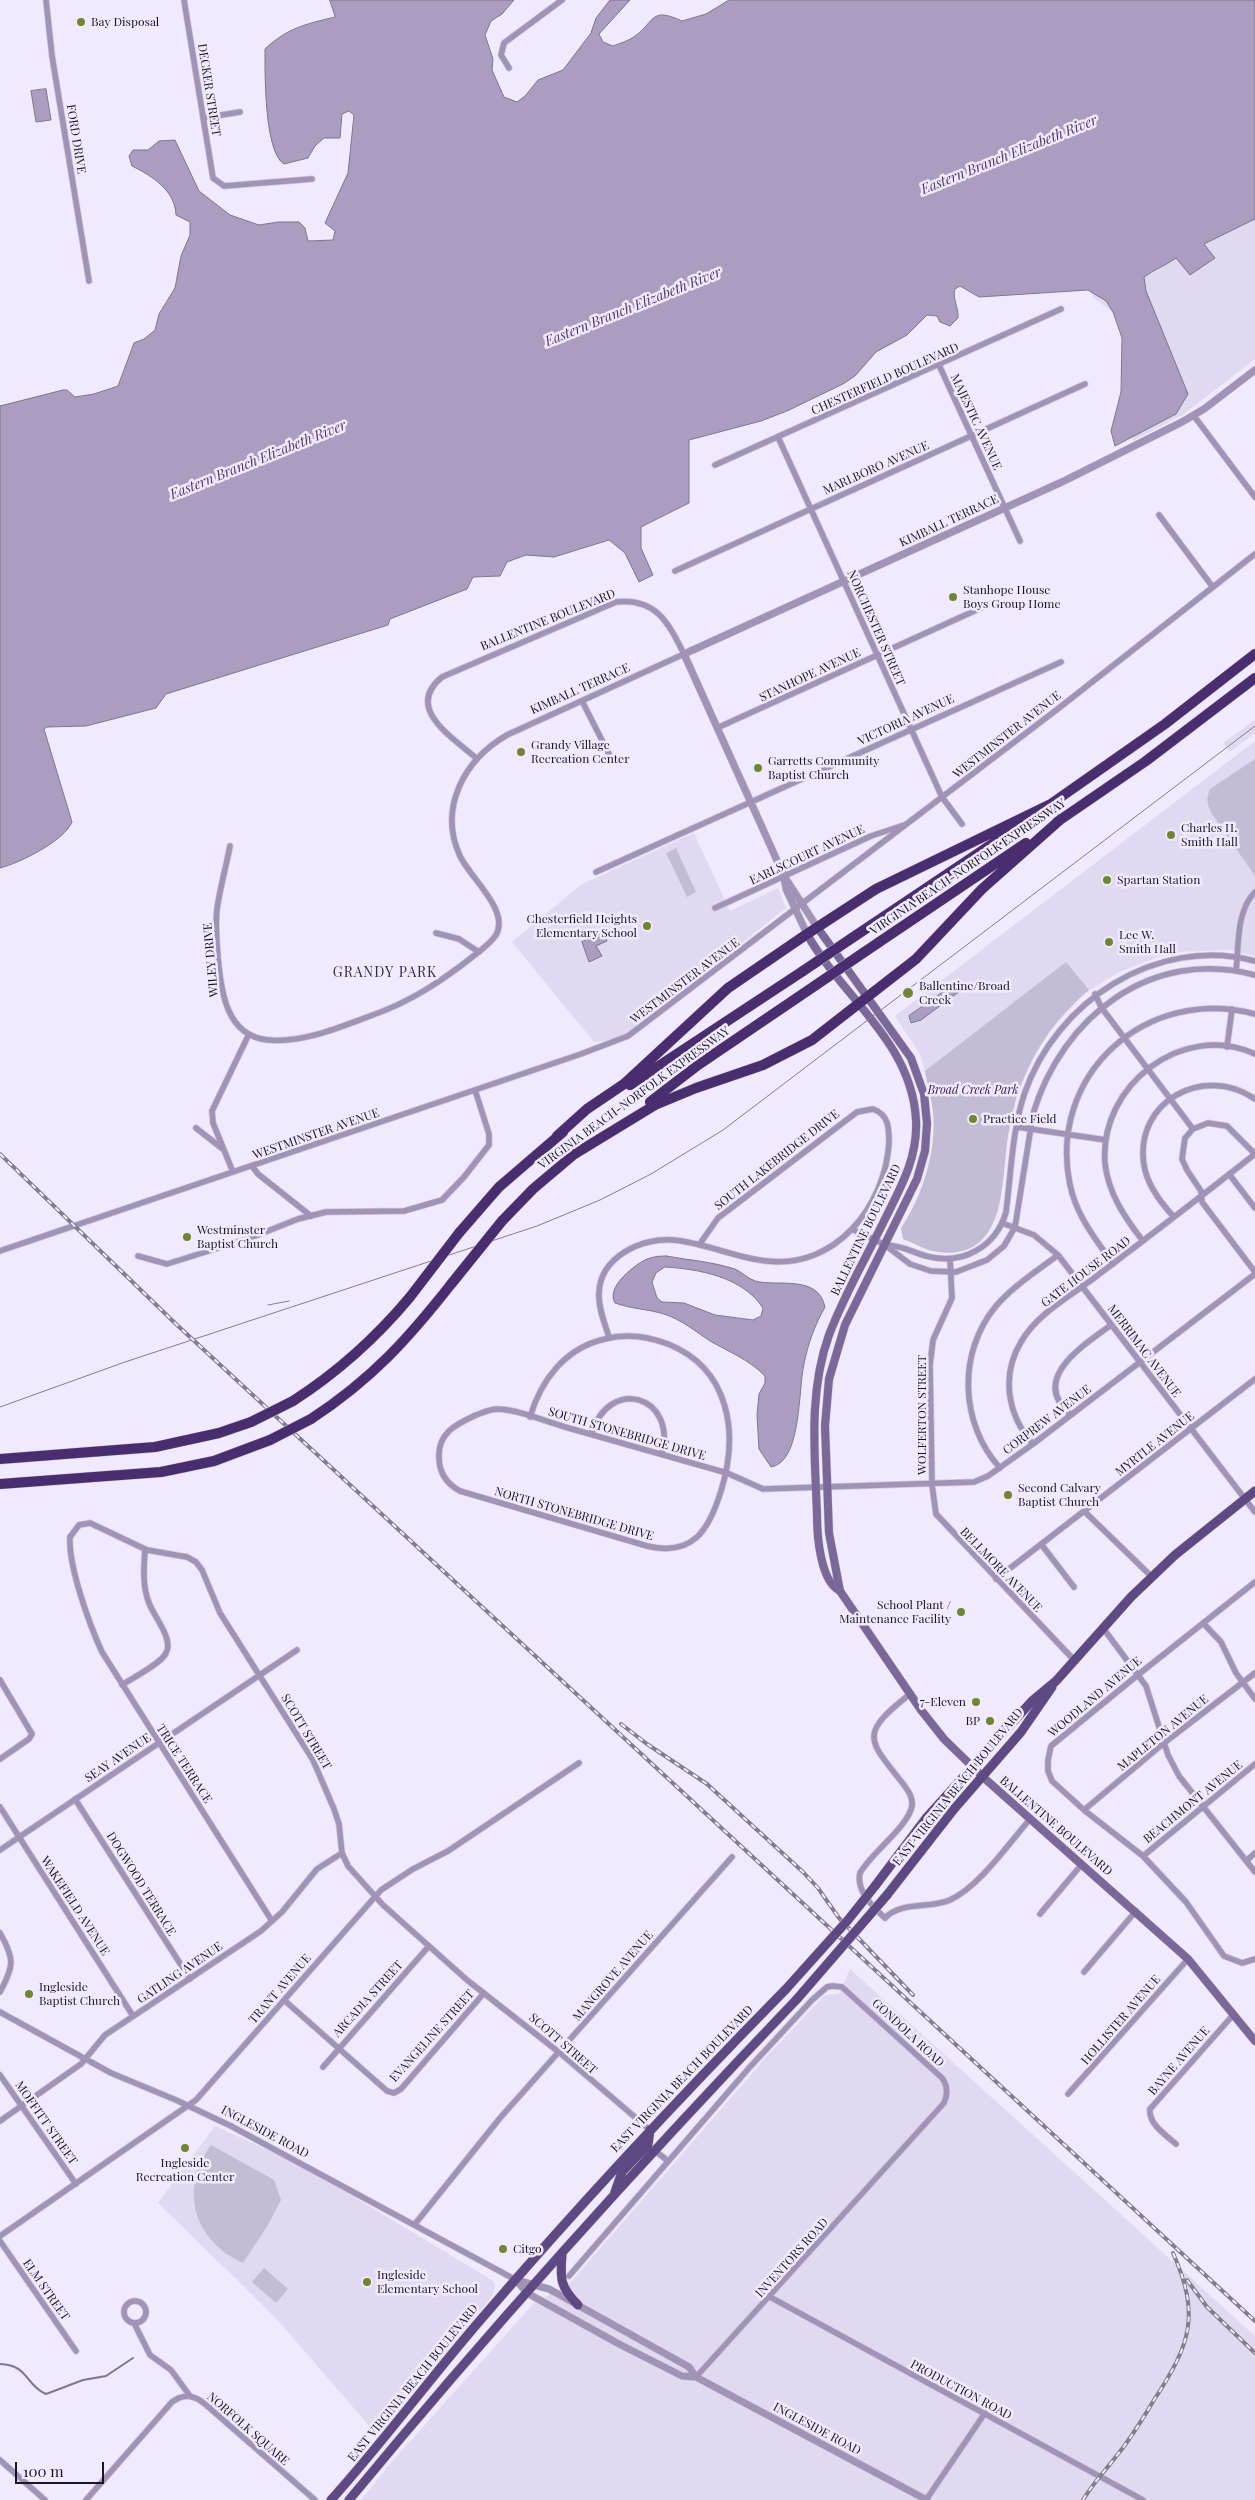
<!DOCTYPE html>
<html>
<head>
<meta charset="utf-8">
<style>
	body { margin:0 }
	#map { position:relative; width:1255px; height:2500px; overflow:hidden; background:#f1eafe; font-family:"Playfair Display",serif }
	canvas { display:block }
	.scale { position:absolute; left:15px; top:2462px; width:89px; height:22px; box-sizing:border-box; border:2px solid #1a1621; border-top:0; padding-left:6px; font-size:15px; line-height:18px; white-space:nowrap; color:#1a1621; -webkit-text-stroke:4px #f1eafe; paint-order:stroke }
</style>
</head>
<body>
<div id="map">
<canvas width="1255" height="2500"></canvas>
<div class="scale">100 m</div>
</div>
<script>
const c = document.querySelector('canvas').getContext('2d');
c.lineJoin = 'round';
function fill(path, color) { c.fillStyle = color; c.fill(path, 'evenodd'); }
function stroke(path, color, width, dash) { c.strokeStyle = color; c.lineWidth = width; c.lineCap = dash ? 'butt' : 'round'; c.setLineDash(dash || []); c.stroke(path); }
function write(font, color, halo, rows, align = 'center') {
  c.font = font + ' "Playfair Display",serif'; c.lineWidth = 5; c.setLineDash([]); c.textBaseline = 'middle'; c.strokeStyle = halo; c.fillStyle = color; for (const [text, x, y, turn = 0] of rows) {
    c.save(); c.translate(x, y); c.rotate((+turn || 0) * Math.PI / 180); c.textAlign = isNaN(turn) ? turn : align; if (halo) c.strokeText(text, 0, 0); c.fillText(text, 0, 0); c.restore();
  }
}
fill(new Path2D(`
	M 1255,140 L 1255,359 L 1184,414 L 1133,441 L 1129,325 L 1094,298 L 1042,221 Z
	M 1255,720 L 1255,733 L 1230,752 L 1223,743 Z
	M 1255,741 L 1255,956 L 1230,950 L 1180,952 L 1161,956 L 1121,971 L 1085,993 L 1053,1027 L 1040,1044 L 1017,1094 L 1008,1136 L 998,1213 L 987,1234 L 974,1245 L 953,1252 L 930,1251 L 903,1239 L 927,1174 L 932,1153 L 934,1119 L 931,1094 L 920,1054 L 895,1016 Z
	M 694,833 L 730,911 L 778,888 L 786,908 L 635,1028 L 611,1040 L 594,1042 L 512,942 L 582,884 Z
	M 850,1969 L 1255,2336 L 1255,2500 L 361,2500 L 389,2465 L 533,2304 L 570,2283 L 768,2055 L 825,1995 L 839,1994 Z
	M 215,2126 L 301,2165 L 492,2280 L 495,2285 L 493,2295 L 378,2436 L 274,2316 L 158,2203 Z`), '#e1d9f0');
fill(new Path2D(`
	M 1255,759 L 1255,876 L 1214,817 C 1208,807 1205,800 1210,789 Z
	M 676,848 L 696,892 L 687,897 L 666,853 Z
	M 1066,962 L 1089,990 C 1054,1019 1030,1056 1016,1099 C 1013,1111 1010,1124 1008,1136 C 1001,1180 1008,1261 938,1252 C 926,1251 915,1243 903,1239 L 901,1228 C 922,1197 937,1151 933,1113 C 932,1099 927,1085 925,1071 Z
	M 211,2145 L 274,2180 L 281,2200 L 268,2225 L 243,2263 C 193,2240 179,2189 211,2145 Z
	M 264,2268 L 288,2289 L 276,2303 L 252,2282 Z`), '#c4bcd3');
const water = new Path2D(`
	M 330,0 L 514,0 L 502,14 L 491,21 L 485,35 L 493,59 L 492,70 L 504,97 L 517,102 L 525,96 L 538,80 L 563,70 L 591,33 L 596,18 L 610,0 L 630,0 L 599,34 L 603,42 L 613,46 C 620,43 629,41 635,36 C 655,22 650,6 682,21 L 706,14 L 729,0 L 1255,0 L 1255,219 L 1204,244 L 1215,258 L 1190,275 L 1176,258 C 1165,266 1155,269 1144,277 L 1146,291 L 1188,394 L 1176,414 L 1115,446 L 1111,431 L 1121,392 L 1122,338 L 1113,312 L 1106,301 L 1088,290 L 979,297 L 960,286 L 955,289 C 952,298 959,308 958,318 L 950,326 L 940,322 L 937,316 L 927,315 L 907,335 L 876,352 L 855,376 L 843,384 L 787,411 L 761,421 L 689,440 L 689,503 L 641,527 L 641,548 L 653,575 L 639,582 L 625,553 L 609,540 L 554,557 L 526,555 L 507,562 L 500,576 L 473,577 L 467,589 L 390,619 L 388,625 L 166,694 L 156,708 L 86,726 L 47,727 L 44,729 L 72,822 C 64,841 20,863 0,868 L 0,406 L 63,390 L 67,390 L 75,397 L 94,394 L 118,386 L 134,343 L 144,339 L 155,330 L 159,314 L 175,288 L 181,256 L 190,235 L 190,222 L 176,215 C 175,190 152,176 132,166 L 129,156 L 133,150 L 148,150 L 159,141 L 175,140 L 199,191 L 230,215 L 259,225 L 278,222 L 299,222 L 305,228 L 308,241 L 333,240 L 335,231 L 325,223 L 348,173 L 354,115 L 349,111 L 342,114 L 340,138 L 324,138 L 315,146 L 308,158 L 284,164 C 264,152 265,72 265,49 C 287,28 306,24 335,17 Z
	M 46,89 L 51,120 L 36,122 L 31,91 Z
	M 603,933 L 607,941 L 596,946 L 602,956 L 589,962 L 582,942 Z
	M 956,983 L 960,991 L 921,1020 L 911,1023 L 909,1016 Z
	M 666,1256 C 689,1260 713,1262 735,1269 C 742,1272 747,1278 755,1281 C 778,1287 818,1274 825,1307 C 815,1325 808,1343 804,1364 C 798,1389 802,1462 771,1467 L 759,1449 L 757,1415 L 759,1394 L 765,1383 L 765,1376 C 748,1359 731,1353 710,1341 C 695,1331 682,1320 664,1314 C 648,1309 631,1309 615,1303 C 606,1288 631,1268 643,1261 C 650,1257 658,1256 666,1256 ZM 665,1267 C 699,1269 743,1277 763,1308 L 761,1316 L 753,1320 L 715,1315 L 684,1303 L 662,1302 L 657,1298 L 652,1282 L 656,1273 Z`);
fill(water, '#a99ebf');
stroke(water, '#7e7590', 1);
stroke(new Path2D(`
	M 0,2364 C 29,2365 25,2385 46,2394 L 83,2380 L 106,2376 L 133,2358`), '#7e7590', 2);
const minor = new Path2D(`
	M 46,0 L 52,56 L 89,281
	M 184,0 L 213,178 L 224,186 L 312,179
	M 509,68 L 501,55 L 504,43 L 562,0
	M 203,118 L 240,112
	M 939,365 L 1020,541
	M 1194,416 L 1255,497
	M 778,437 L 942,797 L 962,824
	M 715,465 L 1061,309
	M 1159,515 L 1212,586
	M 675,571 L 1085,384
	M 582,701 L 609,754
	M 717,728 L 994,602
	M 230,846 C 226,867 220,888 217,909 C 215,925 217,942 218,958 C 221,991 226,1036 268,1040 C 303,1043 338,1028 370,1016 C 408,1003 439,983 471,958 C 480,951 490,944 496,935 C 510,910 470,878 460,856 C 438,808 464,760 507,735 L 684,654 C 668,622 656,598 616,602 L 442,677 C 404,708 452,737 476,758
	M 596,872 L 1061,662
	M 715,908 L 871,836 L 904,825
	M 436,933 L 459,939 L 479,952
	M 1236,971 C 1239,945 1236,911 1255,892
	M 1095,994 L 1101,1007 L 1193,1129
	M 1227,1047 L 1232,1009
	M 1017,1127 L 1106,1140
	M 196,1128 L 224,1150
	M 1255,1154 L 1227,1126 L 1208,1123 L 1193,1129 L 1185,1138 L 1182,1159 L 1187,1170 L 1201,1191 L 1202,1202 L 1255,1272
	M 252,1166 L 258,1174 L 311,1216
	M 233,1172 L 213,1123 L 212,1111 L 249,1034
	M 1229,1174 L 1255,1208
	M 1174,1217 C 1160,1202 1147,1185 1144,1165 C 1134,1101 1204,1064 1255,1099
	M 1002,1223 L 1034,1235 L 1058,1255 L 1255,1512
	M 852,1229 L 885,1245 L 910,1264 L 931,1271 L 956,1272 L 987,1260 L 1004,1246 L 1015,1227 L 1033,1114 C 1062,1017 1151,947 1255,975
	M 1143,1241 C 1125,1218 1108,1193 1105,1163 C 1099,1085 1183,1021 1255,1054
	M 885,1245 C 901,1245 912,1252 926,1256 C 962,1266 996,1247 1006,1212 C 1011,1174 1012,1132 1024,1095 C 1055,1002 1156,935 1255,961
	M 0,1251 L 581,1054 L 628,1036 L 1059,708 L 1255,554
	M 138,1256 L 167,1264 L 250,1238 L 298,1219 L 326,1212 L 404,1211 L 442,1200 L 464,1177 L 489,1145 L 489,1134 L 475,1090
	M 950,1259 L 952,1298 L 933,1340 L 930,1365 L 932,1485 L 936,1514 L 1074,1660
	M 1113,1264 C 1095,1238 1077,1217 1070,1185 C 1047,1074 1147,985 1255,1014
	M 609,1337 C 605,1324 598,1308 599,1293 C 600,1257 642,1237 674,1240 C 706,1243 735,1258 767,1261 C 835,1269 885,1207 889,1143 C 889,1128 889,1115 873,1109 L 857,1112 L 718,1218 L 699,1245
	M 1071,1415 C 1028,1379 1084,1345 1111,1325
	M 530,1417 C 541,1380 565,1348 605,1339 C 626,1333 647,1336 668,1344 C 730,1369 739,1433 721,1491 C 709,1530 693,1557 647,1546 L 460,1491 C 447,1484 439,1473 439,1457 C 438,1432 457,1424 476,1415 C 484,1412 490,1409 498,1409 C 520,1410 544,1421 565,1427 C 619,1442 673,1458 727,1473 L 763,1489 L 974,1482 L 988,1476 L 1033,1444 L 1255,1274
	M 591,1434 C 610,1375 677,1396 662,1454
	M 1033,1444 C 1007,1415 1001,1375 1021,1342 C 1037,1313 1073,1295 1098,1275 C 1151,1235 1203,1195 1255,1154
	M 1000,1468 C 960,1424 957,1353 996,1306 C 1013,1286 1037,1271 1058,1255
	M 1084,1511 L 1152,1577
	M 1041,1544 L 1074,1587
	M 996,1579 L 1255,1379
	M 1255,1582 L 1139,1674 L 1051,1746 L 1048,1760 L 1048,1771 L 1052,1781 L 1084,1810 L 1143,1856 L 1186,1902 L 1224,1956 L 1242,1963 L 1255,1959
	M 1203,1623 L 1221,1642 L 1236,1673 L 1255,1699
	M 1103,1628 L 1146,1686 L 1168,1755 L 1179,1776 L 1255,1872
	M 0,1680 L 32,1734 L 29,1739 L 0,1759
	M 122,1685 C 132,1678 161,1664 166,1653 C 174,1639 154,1617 149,1603 C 142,1585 144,1568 145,1549
	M 910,1694 C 858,1735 868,1739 904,1785 C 909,1792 913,1798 912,1806 C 908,1827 871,1853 860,1873 C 856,1891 873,1907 885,1918 C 901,1901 930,1909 950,1900 C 980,1886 1009,1843 1031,1818
	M 75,1799 L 190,1979
	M 0,1807 L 133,2016
	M 1084,1810 L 1164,1743 L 1255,1673
	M 0,1850 L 297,1650
	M 1143,1856 L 1255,1764
	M 1246,1861 L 1255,1853
	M 1040,1914 L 1082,1864
	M 272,1921 L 102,1652 C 90,1626 68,1566 70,1537 L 79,1525 L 90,1523 L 147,1550 L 187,1557 L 196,1562 L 202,1570 L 220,1613 L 313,1760 L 334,1809 L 339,1824 L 342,1853 L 348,1866 L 383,1905 L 467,1980 L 560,2053 L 650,2130
	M 0,1933 C 15,1959 14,1966 0,1992
	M 1084,1972 L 1136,1911
	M 284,2000 L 387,2091 L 394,2093 L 401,2089 L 484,1993
	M 0,2012 L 111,2073 L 176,2100 L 231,2126 L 516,2280
	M 323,2067 L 429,1946
	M 0,2075 L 76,2184
	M 1068,2094 L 1188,1959
	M 0,2121 L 81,2064 L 105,2035 L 261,1931 L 282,1912 L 317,1869 L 342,1853
	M 1176,2144 C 1167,2136 1148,2124 1150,2109 L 1234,2014
	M 654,2150 L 668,2161
	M 415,2224 L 500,2118 L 732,1857
	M 0,2236 L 196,2100 L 381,1890 L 413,1869 L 448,1851 L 579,1763
	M 0,2241 L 76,2351
	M 569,2276 L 749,2068 L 812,2000 L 827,1987 L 832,1986 L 842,1987 L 942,2078 C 948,2086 948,2094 944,2103 L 696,2377
	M 770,2297 L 1143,2500
	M124 2312a11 11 0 1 1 22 0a11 11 0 1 1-22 0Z
	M 134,2323 L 150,2355 L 171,2370 L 190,2396
	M 0,2460 L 45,2500
	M 86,2500 L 172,2402 C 184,2393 194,2395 205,2404 L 315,2500
	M 926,2500 L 985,2413`);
const tertiary = new Path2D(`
	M 784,877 L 786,889 L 807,934
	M 817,927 L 784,876 L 684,654 L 1064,481 L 1182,422 L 1204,409 L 1255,370
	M 516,2280 L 527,2293 L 619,2344 L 682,2376 L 696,2377 L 927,2500
	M 516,2280 L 549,2289 L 689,2367 L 696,2377`);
const secondary = new Path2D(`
	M 817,927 L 911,1058 L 924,1094 L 927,1123 L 925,1151 L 917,1179 L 845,1325 L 829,1379 L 825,1426 L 829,1533 L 840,1591 L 921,1710 L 944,1739 L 983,1777 L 1188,1959 L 1255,2041
	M 807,934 C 842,997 912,1042 916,1120 C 918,1157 901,1187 885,1219 C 866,1258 844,1295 829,1335 C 808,1393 815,1455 817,1515 C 817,1535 820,1581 840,1591`);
const primary = new Path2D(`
	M 875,1886 L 927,1817 L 1032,1701 L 1056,1681 L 1131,1597 L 1175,1555 L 1255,1491
	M 887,1895 L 954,1809 L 1021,1732 L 1052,1687
	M 615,2192 L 622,2172 L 648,2145 L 650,2130
	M 562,2254 C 560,2279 560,2287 578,2305
	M 331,2500 C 384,2441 431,2377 483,2317 C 580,2204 682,2095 786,1989
	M 349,2500 C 492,2327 642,2161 797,1999`);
const motorway = new Path2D(`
	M 1048,806 L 1165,724 L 1255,654
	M 1057,822 L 1146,761 L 1255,678
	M 852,938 L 1028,820
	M 863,953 L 1026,843
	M 630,1085 L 803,971
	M 650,1102 L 698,1065 L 816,985
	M 557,1136 L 587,1109 L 624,1084 L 728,988 L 807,934 L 876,889 L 1053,803
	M 573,1155 L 655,1105 L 696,1088 L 763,1065 L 812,1040 L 916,959 L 982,889 L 1061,819
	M 502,1221 L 533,1189 L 578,1151
	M 459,1233 L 499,1187 L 563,1132
	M 293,1401 C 338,1372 375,1339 410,1297
	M 311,1419 C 372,1379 408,1339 452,1283
	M 0,1459 L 155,1447 L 219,1433 L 251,1422
	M 0,1484 L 161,1472 L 214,1461 L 270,1440`);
stroke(minor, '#cfc8db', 7);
stroke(tertiary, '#cfc8db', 8);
stroke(secondary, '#cfc8db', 9);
stroke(primary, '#cfc8db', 10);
stroke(motorway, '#cfc8db', 11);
stroke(minor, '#9f94b5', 5.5);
stroke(tertiary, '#9f94b5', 7);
stroke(secondary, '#7a6998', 8);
stroke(primary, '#5f4982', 9);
stroke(motorway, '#492e6f', 10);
stroke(new Path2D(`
	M 268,1305 L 289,1301
	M 0,1407 L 125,1362 L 537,1226 L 600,1200 L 651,1174 L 723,1130 L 1255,726`), '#837d8d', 1);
const rail = new Path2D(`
	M 0,1154 L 177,1325 L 1255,2321
	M 621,1724 L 647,1744 L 707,1784 L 803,1872 L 818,1888 L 839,1918 L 913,1995
	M 1187,2280 L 1207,2307 L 1255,2353
	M 1083,2500 C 1093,2483 1106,2470 1118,2454 C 1132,2437 1143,2418 1154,2400 C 1190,2345 1201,2316 1173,2253`);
stroke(rail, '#837d8d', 4);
stroke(rail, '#f1eafe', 2, [5.5]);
const primaryBridge = new Path2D(`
	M 786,1989 L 848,1920 L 875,1886
	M 797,1999 L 887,1895`);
const motorwayBridge = new Path2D(`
	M 803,971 L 852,938
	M 816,985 L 863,953
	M 452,1283 L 502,1221
	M 410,1297 L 459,1233
	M 251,1422 L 293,1401
	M 270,1440 L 311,1419`);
stroke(primaryBridge, '#cfc8db', 10, []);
stroke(motorwayBridge, '#cfc8db', 11, []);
stroke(primaryBridge, '#5f4982', 9);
stroke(motorwayBridge, '#492e6f', 10);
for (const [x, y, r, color] of [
	[81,22,5,"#728434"],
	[953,597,5,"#728434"],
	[521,752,5,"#728434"],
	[758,768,5,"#728434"],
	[1171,835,5,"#728434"],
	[1107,880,5,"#728434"],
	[647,926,5,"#728434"],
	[1109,942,5,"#728434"],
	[908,993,6,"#728434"],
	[973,1119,5,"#728434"],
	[187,1237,5,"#728434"],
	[1008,1495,5,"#728434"],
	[961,1612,5,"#728434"],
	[976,1702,5,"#728434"],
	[990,1721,5,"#728434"],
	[29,1994,5,"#728434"],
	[185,2148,5,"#728434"],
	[503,2249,5,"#728434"],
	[367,2282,5,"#728434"]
]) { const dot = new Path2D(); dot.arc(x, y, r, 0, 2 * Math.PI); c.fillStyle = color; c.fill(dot); stroke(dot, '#f1eafe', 2); }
write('12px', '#1a1621', '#f1eafe', [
	["Bay Disposal",91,22],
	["Stanhope House",963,590],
	["Boys Group Home",963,604],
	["Grandy Village",531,745],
	["Recreation Center",531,759],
	["Garretts Community",768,761],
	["Baptist Church",768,775],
	["Charles H.",1181,828],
	["Smith Hall",1181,842],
	["Spartan Station",1117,880],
	["Chesterfield Heights",637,919,"right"],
	["Elementary School",637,933,"right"],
	["Lee W.",1119,935],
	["Smith Hall",1119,949],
	["Ballentine/Broad",919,986],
	["Creek",919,1000],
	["Practice Field",983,1119],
	["Westminster",197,1230],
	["Baptist Church",197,1244],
	["Second Calvary",1018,1488],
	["Baptist Church",1018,1502],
	["School Plant /",951,1605,"right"],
	["Maintenance Facility",951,1619,"right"],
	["7-Eleven",966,1702,"right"],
	["BP",980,1721,"right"],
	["Ingleside",39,1987],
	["Baptist Church",39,2001],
	["Ingleside",185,2163,"center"],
	["Recreation Center",185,2177,"center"],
	["Citgo",513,2249],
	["Ingleside",377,2275],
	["Elementary School",377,2289]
], 'left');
write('12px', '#1a1621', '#f1eafe', [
	["DECKER STREET",209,90,81],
	["FORD DRIVE",76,139,81],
	["CHESTERFIELD BOULEVARD",885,379,-24],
	["MAJESTIC AVENUE",976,422,65],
	["MARLBORO AVENUE",876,468,-24],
	["KIMBALL TERRACE",949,521,-25],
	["BALLENTINE BOULEVARD",548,620,-22],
	["NORCHESTER STREET",876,628,66],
	["STANHOPE AVENUE",810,675,-25],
	["KIMBALL TERRACE",580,689,-24],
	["VICTORIA AVENUE",906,720,-25],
	["WESTMINSTER AVENUE",1007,735,-38],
	["EARLSCOURT AVENUE",807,855,-25],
	["VIRGINIA BEACH-NORFOLK EXPRESSWAY",968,867,-34],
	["WILEY DRIVE",211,960,-95],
	["WESTMINSTER AVENUE",685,981,-37],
	["VIRGINIA BEACH-NORFOLK EXPRESSWAY",634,1098,-36],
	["WESTMINSTER AVENUE",316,1134,-19],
	["SOUTH LAKEBRIDGE DRIVE",777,1160,-38],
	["BALLENTINE BOULEVARD",866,1230,-64],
	["GATE HOUSE ROAD",1086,1272,-37],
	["MERRIMAC AVENUE",1144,1351,53],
	["WOLFERTON STREET",922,1415,-90],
	["CORPREW AVENUE",1047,1420,-37],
	["SOUTH STONEBRIDGE DRIVE",627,1434,16],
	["MYRTLE AVENUE",1155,1444,-38],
	["NORTH STONEBRIDGE DRIVE",574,1514,16],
	["BELLMORE AVENUE",1001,1570,46],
	["WOODLAND AVENUE",1095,1697,-40],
	["SCOTT STREET",306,1732,59],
	["MAPLETON AVENUE",1163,1733,-39],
	["SEAY AVENUE",118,1758,-34],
	["TRICE TERRACE",184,1764,57],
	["EAST VIRGINIA BEACH BOULEVARD",958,1787,-51],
	["BEACHMONT AVENUE",1193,1802,-39],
	["BALLENTINE BOULEVARD",1056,1826,41],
	["DOGWOOD TERRACE",141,1884,58],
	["WAKEFIELD AVENUE",75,1906,57],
	["GATLING AVENUE",180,1973,-34],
	["MANGROVE AVENUE",613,1976,-49],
	["TRANT AVENUE",280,1989,-49],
	["ARCADIA STREET",368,1999,-48],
	["HOLLISTER AVENUE",1121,2020,-49],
	["GONDOLA ROAD",908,2033,43],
	["EVANGELINE STREET",432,2036,-48],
	["SCOTT STREET",563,2044,41],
	["BAYNE AVENUE",1179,2061,-49],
	["EAST VIRGINIA BEACH BOULEVARD",682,2079,-46],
	["MOFFITT STREET",46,2123,55],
	["INGLESIDE ROAD",265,2132,28],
	["INVENTORS ROAD",792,2258,-48],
	["ELM STREET",46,2290,55],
	["EAST VIRGINIA BEACH BOULEVARD",413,2383,-51],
	["PRODUCTION ROAD",961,2390,28],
	["NORFOLK SQUARE",248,2429,41],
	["INGLESIDE ROAD",817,2429,28]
]);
write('italic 12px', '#362450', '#f1eafe', [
	["Broad Creek Park",973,1090]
]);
write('italic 14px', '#4e3c6a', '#f1eafe', [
	["Eastern Branch Elizabeth River",1009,155,-22],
	["Eastern Branch Elizabeth River",633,307,-22],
	["Eastern Branch Elizabeth River",258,460,-22]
]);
c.letterSpacing = '1px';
write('14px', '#342b44', '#f1eafe', [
	["GRANDY PARK",385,973]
]);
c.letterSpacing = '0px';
</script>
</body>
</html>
